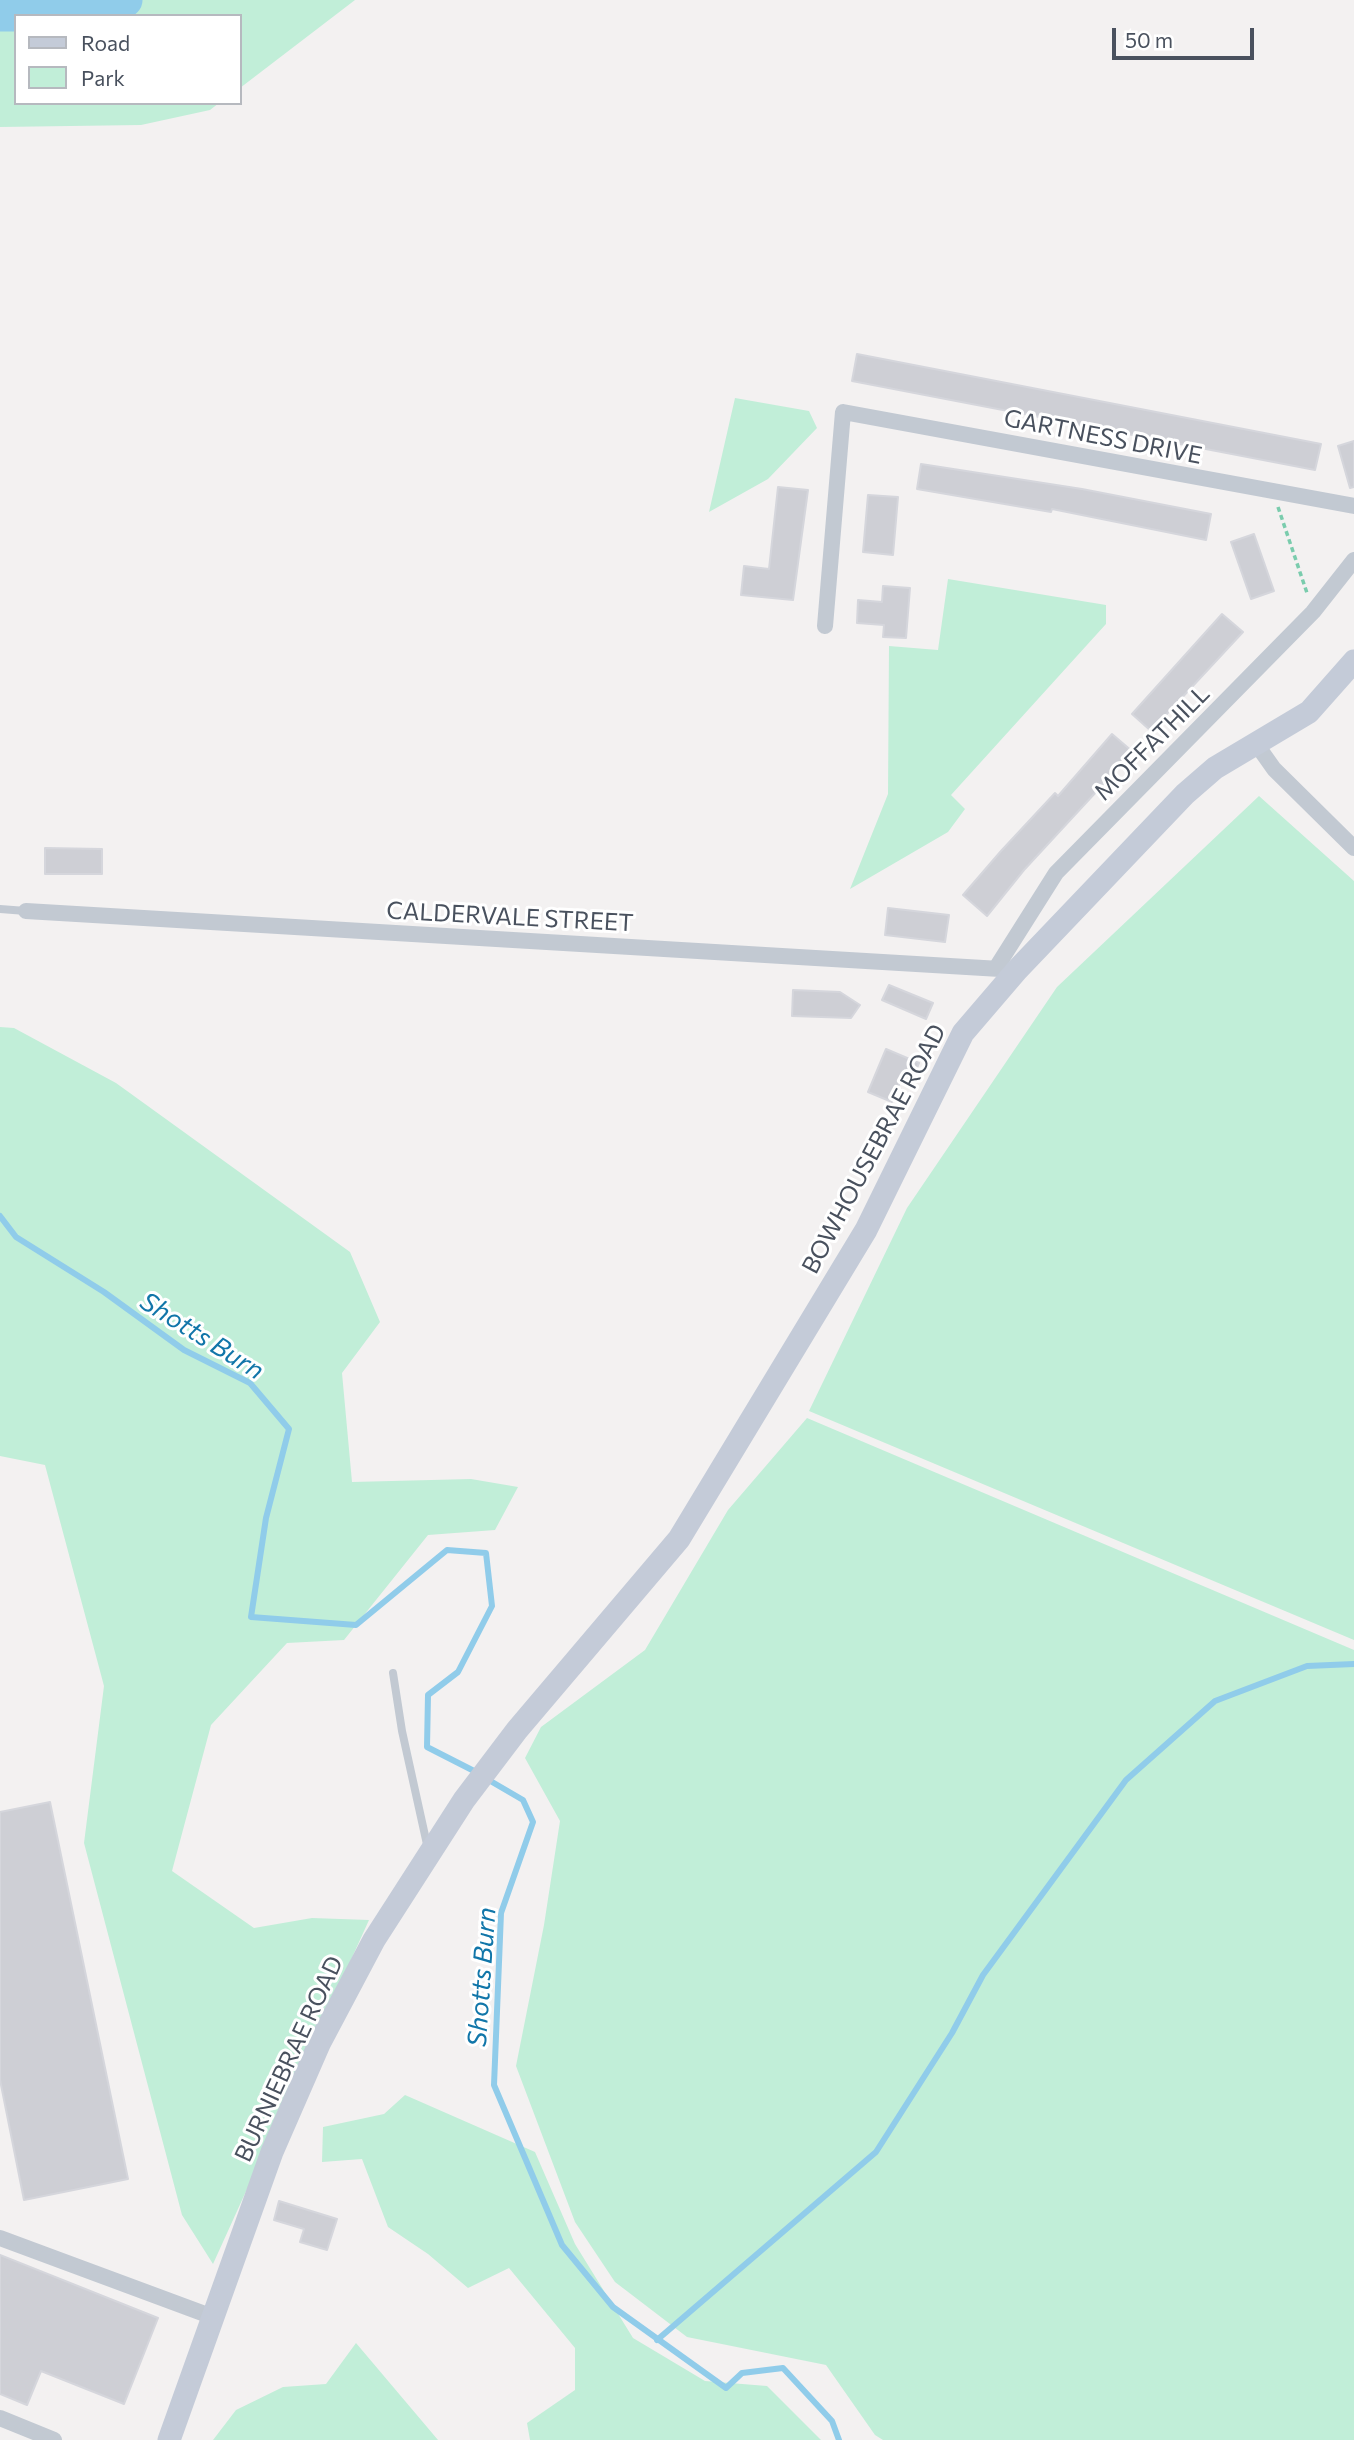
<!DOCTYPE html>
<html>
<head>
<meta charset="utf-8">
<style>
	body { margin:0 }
	#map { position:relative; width:1354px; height:2440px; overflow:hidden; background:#f3f1f1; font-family:Commissioner,sans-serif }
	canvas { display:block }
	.legend { position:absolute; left:14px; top:14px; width:228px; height:91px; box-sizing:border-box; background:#fff; border:2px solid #b6b9bf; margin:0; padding:9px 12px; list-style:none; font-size:21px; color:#49515e }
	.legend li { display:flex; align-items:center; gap:14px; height:35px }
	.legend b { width:35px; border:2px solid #b6b9bf }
	.scale { position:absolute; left:1112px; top:28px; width:142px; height:32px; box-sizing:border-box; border:4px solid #49515e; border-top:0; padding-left:9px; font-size:21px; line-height:24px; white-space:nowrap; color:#49515e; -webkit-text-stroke:5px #fff; paint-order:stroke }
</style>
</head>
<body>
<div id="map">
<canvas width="1354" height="2440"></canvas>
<ul class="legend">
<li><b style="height:9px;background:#c4cbd8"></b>Road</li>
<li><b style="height:19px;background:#c1eed8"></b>Park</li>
</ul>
<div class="scale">50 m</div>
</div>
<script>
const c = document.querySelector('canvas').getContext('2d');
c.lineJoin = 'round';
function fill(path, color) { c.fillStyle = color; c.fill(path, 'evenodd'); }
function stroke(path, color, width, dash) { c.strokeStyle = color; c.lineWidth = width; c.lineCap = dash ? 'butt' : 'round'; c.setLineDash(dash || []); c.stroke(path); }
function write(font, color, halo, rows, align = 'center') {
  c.font = font + ' Commissioner,sans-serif'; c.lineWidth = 6; c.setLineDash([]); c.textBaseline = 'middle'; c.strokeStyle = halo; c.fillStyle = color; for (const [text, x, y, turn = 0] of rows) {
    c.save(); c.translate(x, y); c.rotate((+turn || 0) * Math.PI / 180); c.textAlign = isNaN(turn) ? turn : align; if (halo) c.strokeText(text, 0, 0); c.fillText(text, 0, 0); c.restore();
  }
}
fill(new Path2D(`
	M 0,0 L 355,0 L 240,88 L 240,16 L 16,16 L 16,103 L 219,103 L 210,110 L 141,125 L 0,127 Z
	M 735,398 L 809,411 L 817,428 L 768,479 L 709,512 Z
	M 948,579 L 1106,605 L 1106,624 L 951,795 L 965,809 L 948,832 L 850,889 L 888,794 L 889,646 L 938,650 Z
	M 1259,796 L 1354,881 L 1354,1640 L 809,1411 L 907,1208 L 1057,987 Z
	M 0,1027 L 14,1028 L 116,1083 L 350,1252 L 380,1322 L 342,1373 L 352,1482 L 471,1479 L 518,1487 L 495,1530 L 428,1535 L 344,1640 L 287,1643 L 211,1725 L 172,1871 L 254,1928 L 312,1918 L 369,1920 L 213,2264 L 182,2215 L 84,1843 L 104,1686 L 45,1465 L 0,1456 Z
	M 807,1418 L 1354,1650 L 1354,2440 L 883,2440 L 875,2435 L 826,2365 L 687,2337 L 615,2282 L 575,2222 L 516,2066 L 544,1925 L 560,1821 L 525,1758 L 541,1727 L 645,1650 L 728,1510 Z
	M 405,2095 L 535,2152 L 575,2244 L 633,2338 L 705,2381 L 767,2386 L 821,2440 L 530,2440 L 527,2423 L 575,2390 L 575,2348 L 509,2268 L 468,2288 L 428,2254 L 388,2227 L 362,2159 L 322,2162 L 323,2127 L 384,2114 Z
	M 356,2343 L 438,2440 L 213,2440 L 236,2410 L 283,2387 L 326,2384 Z`), '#c1eed8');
stroke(new Path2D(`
	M 0,1216 L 16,1237 L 104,1292 L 184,1350 L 250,1383 L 289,1429 L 266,1518 L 251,1617 L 356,1625 L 447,1550 L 486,1553 L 492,1606 L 458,1672 L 428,1695 L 427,1747 L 478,1773
	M 487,1779 L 523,1800 L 533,1822 L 501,1913 L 494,2085 L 562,2245 L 613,2307 L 726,2388 L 742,2373 L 783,2368 L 832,2421 L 839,2440
	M 657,2340 L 876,2152 L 952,2033 L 983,1975 L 1126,1780 L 1215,1701 L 1307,1666 L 1354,1664`), '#90ccea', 6);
stroke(new Path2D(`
	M 0,14 L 59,14 L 125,0`), '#90ccea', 35);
const building = new Path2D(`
	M 857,354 L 1321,444 L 1315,470 L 852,381 Z
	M 1354,441 L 1354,487 L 1350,488 L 1338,446 Z
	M 921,464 L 1082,489 L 1211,514 L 1206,540 L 1052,509 L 1051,512 L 917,489 Z
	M 778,487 L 808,490 L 793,600 L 741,595 L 744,566 L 769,569 Z
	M 868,495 L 898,497 L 893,555 L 863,552 Z
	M 1254,534 L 1274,591 L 1251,599 L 1231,542 Z
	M 883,586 L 910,588 L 906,638 L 883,637 L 884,625 L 857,623 L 858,600 L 882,602 Z
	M 1222,614 L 1243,632 L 1151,731 L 1132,714 Z
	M 1112,734 L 1133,752 L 1024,870 L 987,916 L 963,895 L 1001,851 L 1055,793 L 1058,796 Z
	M 45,848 L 102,849 L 102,874 L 45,874 Z
	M 888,908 L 949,915 L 945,942 L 885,935 Z
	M 889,985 L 933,1003 L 926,1019 L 882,1000 Z
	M 793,990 L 840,992 L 860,1005 L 851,1018 L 792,1016 Z
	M 886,1049 L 919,1063 L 910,1085 L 900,1082 L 892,1102 L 868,1092 Z
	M 50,1802 L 128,2179 L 24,2200 L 0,2080 L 0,1812 Z
	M 279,2201 L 337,2219 L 327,2250 L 300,2242 L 304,2229 L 274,2220 Z
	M 0,2255 L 158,2318 L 124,2404 L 41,2371 L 27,2405 L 0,2394 Z`);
fill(building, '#cecfd5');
stroke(building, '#d5d6dc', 2);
stroke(new Path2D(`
	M 1278,507 L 1307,593`), '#7accad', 3.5, [5, 3.5]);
stroke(new Path2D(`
	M 0,909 L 26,911
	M 393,1673 L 402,1731 L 428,1849`), '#c2c9d2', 8);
stroke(new Path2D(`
	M 825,626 L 843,412 L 1354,506
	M 1257,745 L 1274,769 L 1354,848
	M 26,911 L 1017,970
	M 996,968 L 1056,873 L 1313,612 L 1354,560
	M 0,2238 L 213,2317
	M 0,2418 L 54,2440`), '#c2c9d2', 16);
stroke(new Path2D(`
	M 169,2440 L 272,2152 L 320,2042 L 374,1940 L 464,1800 L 517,1730 L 679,1539 L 866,1230 L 963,1033 L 1017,970 L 1185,794 L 1215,768 L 1309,712 L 1354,661`), '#c4cbd8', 23);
write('24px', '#49515e', '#fff', [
	["GARTNESS DRIVE",1103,437,11],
	["MOFFATHILL",1152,743,-45],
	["CALDERVALE STREET",510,917,3],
	["BOWHOUSEBRAE ROAD",874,1149,-62],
	["BURNIEBRAE ROAD",289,2059,-65]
]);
write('italic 26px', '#1176a9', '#fff', [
	["Shotts Burn",202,1336,32],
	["Shotts Burn",482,1977,-86]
]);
</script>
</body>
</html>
